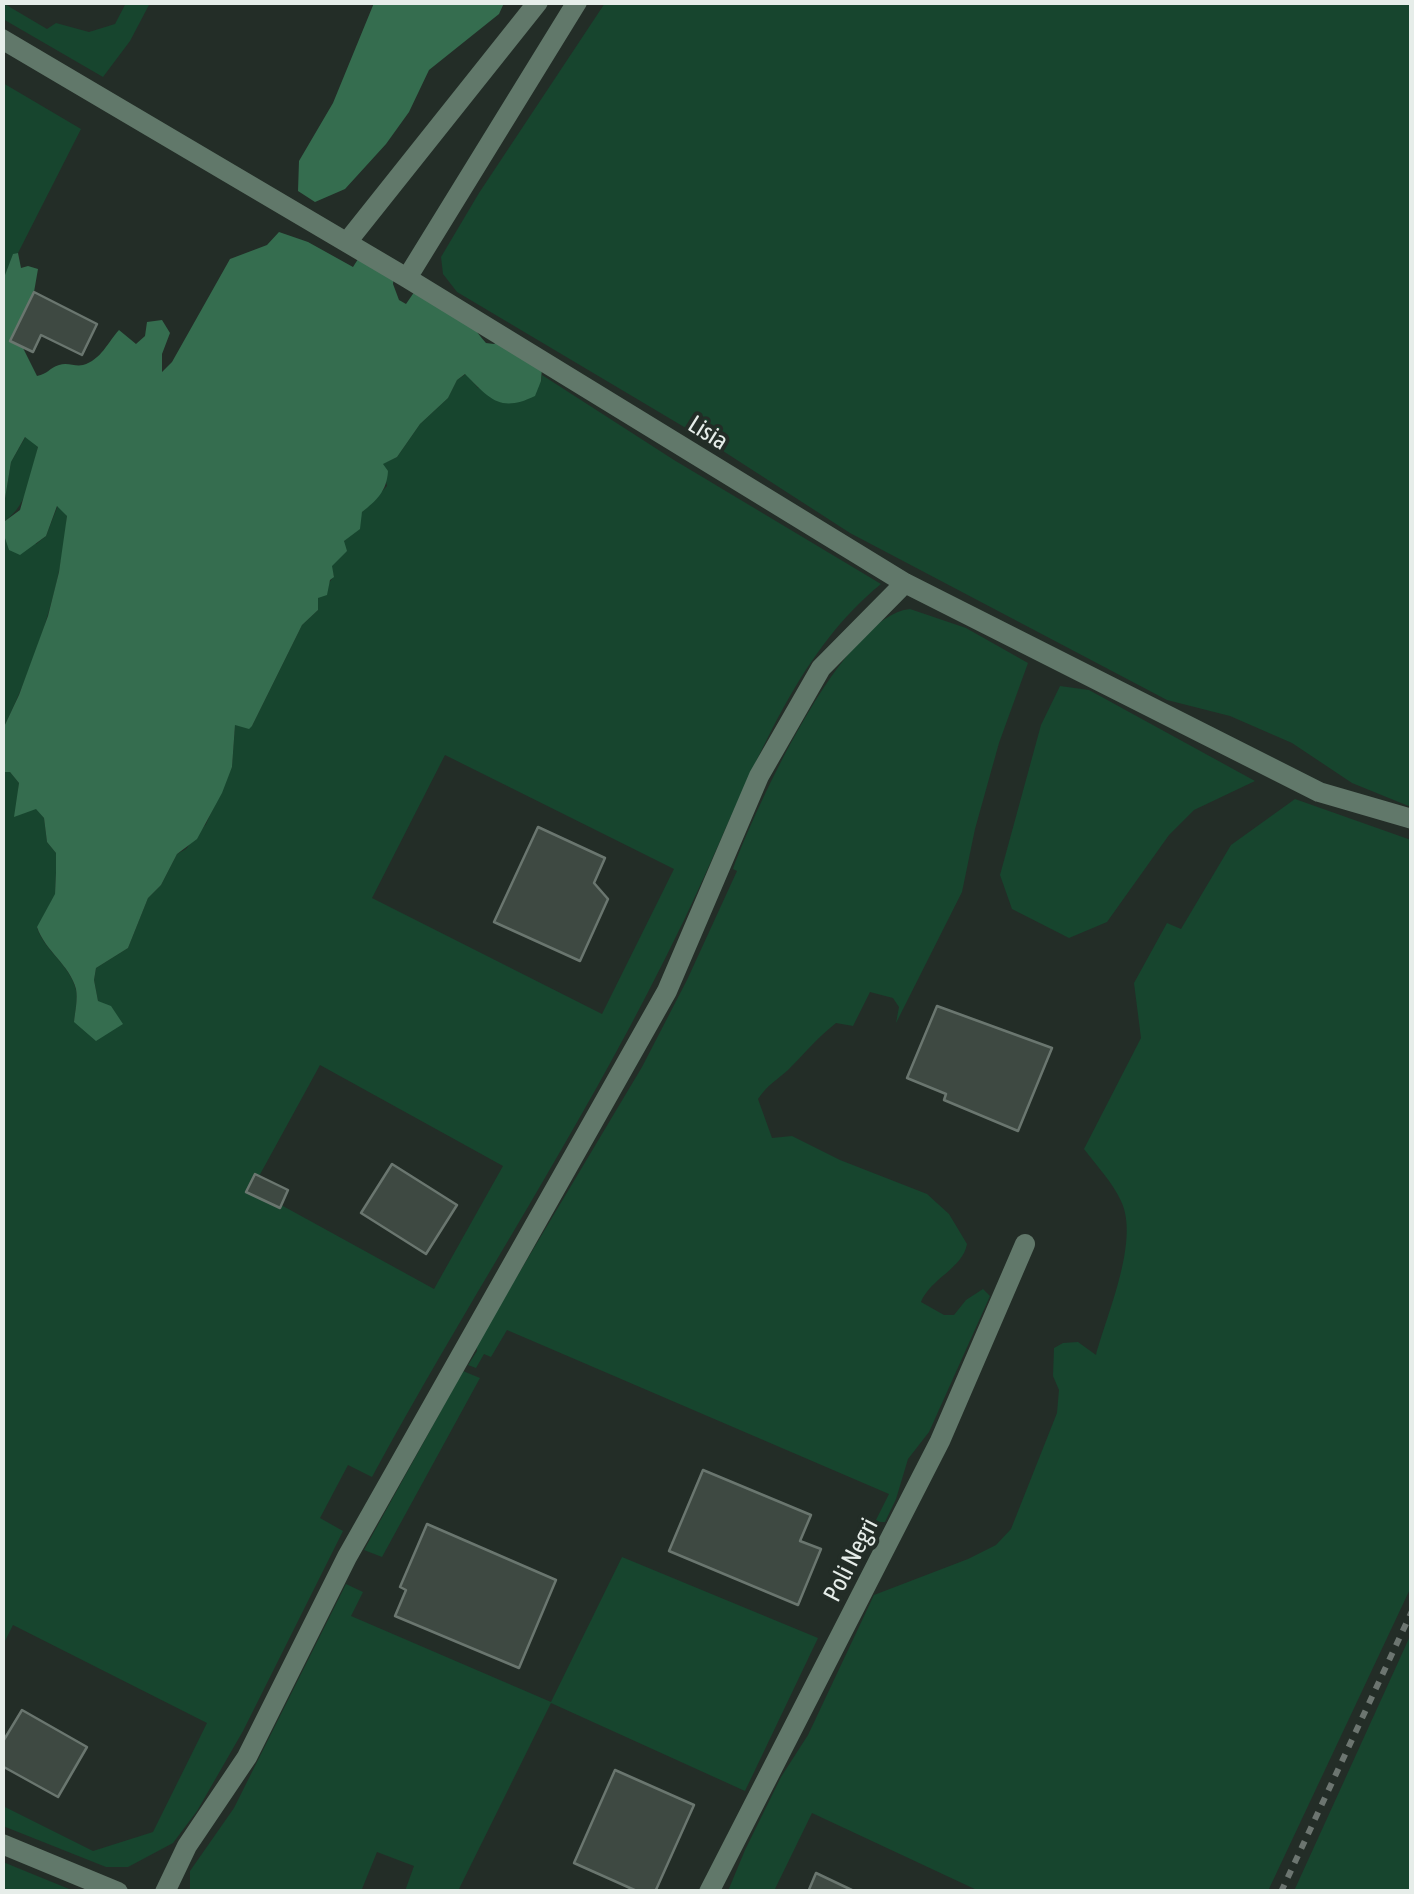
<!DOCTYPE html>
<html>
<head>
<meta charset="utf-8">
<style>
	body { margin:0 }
	#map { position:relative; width:1414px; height:1894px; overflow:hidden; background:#232d27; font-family:"Asap Condensed",sans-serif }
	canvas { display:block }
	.frame { position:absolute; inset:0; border:5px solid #e6ede9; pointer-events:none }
</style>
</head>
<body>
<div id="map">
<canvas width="1414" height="1894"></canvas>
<div class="frame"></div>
</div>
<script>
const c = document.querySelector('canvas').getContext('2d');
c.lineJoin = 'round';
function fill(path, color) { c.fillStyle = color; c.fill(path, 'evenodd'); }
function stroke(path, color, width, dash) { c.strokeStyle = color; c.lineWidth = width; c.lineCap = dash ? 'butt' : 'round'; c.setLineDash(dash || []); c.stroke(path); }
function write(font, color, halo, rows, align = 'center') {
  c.font = font + ' "Asap Condensed",sans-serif'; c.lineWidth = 8; c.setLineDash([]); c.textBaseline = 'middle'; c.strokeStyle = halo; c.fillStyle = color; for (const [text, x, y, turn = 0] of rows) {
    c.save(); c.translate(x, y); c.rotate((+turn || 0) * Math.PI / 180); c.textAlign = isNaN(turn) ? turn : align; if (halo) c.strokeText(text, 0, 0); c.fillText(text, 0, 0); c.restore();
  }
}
fill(new Path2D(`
	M 3,3 L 47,29 L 56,23 L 89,32 L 115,24 L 126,3 L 150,3 L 130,41 L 103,77 L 3,19 Z
	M 605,3 L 1411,3 L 1411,807 L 1352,783 L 1292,743 L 1230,716 L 1167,700 L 850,533 L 706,440 L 457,292 L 443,274 L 441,257 L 479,193 Z
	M 3,83 L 81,129 L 18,253 L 13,255 L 3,283 Z
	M 466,374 L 478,388 L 541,382 L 542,375 L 674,460 L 881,584 C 802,648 762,749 721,839 C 698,892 673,944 646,996 C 561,1160 460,1315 372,1477 L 348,1465 L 320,1518 L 343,1531 L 243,1731 L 197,1811 L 173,1843 L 128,1867 L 106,1867 L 3,1826 L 3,1806 L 93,1851 L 153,1832 L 207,1723 L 13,1625 L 3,1645 L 3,772 L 10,772 L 19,783 L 17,808 L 37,809 L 44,818 L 47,842 L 56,853 L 56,872 L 55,895 L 37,928 C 45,951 70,965 76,990 C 78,999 75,1012 74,1022 L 98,1001 L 94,980 L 96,968 L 128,948 L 148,898 L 161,885 L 177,854 L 186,849 L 206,824 L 232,767 L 235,725 L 252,726 L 302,625 L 318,610 L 318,598 L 334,576 L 331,567 L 347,536 L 353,533 L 362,512 L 387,486 L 382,464 L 397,457 L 420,424 L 448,398 L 457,380 ZM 445,755 L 674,869 L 602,1014 L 372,898 ZM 320,1065 L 503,1166 L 434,1289 L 252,1189 Z
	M 26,436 L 38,447 C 31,475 29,503 5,521 L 36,544 L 46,536 L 58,505 L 67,516 C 62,586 34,666 3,729 L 3,511 L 11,462 Z
	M 910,609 L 966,628 L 1028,663 L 999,743 L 975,829 L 962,892 L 896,1023 L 899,1007 L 893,998 L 870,992 L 853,1026 L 836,1023 C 818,1037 804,1054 788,1070 C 777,1080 767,1085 758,1099 L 772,1138 L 792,1136 L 840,1160 L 927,1194 L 949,1214 L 967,1244 C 963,1268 930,1279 921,1302 L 944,1315 L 954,1315 L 966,1300 L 983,1289 L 990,1296 L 929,1432 L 908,1459 L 896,1499 L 885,1522 L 875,1522 L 889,1494 L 507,1330 L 491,1357 L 484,1354 L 476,1368 L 468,1365 L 477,1351 L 476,1345 L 642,1067 L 687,980 L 737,871 L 733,869 C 755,809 843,615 910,609 Z
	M 1060,686 L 1089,690 L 1255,781 L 1194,810 L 1169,835 L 1107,922 L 1069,938 L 1012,909 L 1000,875 L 1041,725 Z
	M 1295,799 L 1411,840 L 1411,1587 L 1268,1891 L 979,1891 L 812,1813 L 774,1891 L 728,1891 L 745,1850 L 781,1777 L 808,1735 L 874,1595 L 968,1559 L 996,1545 L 1011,1529 L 1057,1413 L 1059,1390 L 1053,1376 L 1054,1348 L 1063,1343 L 1078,1342 L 1096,1355 C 1107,1314 1140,1240 1121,1201 C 1113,1183 1096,1165 1084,1149 L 1141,1038 L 1134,983 L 1167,923 L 1181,929 L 1231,845 Z
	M 463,1371 L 480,1378 L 382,1557 L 364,1550 Z
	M 622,1557 L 818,1638 L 745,1791 L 551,1703 L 458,1891 L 405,1891 L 414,1866 L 377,1852 L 362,1889 L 365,1891 L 190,1891 L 190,1871 L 234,1808 L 346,1584 L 363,1592 L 351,1616 L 551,1702 Z
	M 1411,1634 L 1411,1891 L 1294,1891 Z
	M 2,1862 L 3,1862 L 74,1891 L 3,1891 Z`), '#17452e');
fill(new Path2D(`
	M 374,3 L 504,3 L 499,14 L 429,70 L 409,112 L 386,144 L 345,189 L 315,202 L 298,191 L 299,161 L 333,103 Z
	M 279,232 L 308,242 L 353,267 L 360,256 L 395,264 L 393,284 L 399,300 L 406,304 L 417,288 C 464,283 460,315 486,343 L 494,344 L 507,335 L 542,368 L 541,381 L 535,396 C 500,413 490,399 465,374 L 457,380 L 448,398 L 420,424 L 397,457 L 383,464 L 388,471 C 387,491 376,501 362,512 L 360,529 L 344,541 L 347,551 L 332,566 L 334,577 L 330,580 L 327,595 L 318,598 L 318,610 L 302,625 L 252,726 L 249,729 L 235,725 L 232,767 L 222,793 L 197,839 L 177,854 L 161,885 L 148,898 L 128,948 L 96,968 L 94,980 L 98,1001 L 111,1006 L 123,1024 L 96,1041 L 74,1022 C 75,1012 78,999 76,989 C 70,965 45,951 37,927 L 55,894 L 56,872 L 56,853 L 47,842 L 44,818 L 36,809 L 14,817 L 19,783 L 10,772 L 3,772 L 3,729 L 19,695 L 48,616 L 59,572 L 67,516 L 57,506 L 46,536 L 20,555 L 9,550 L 4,535 L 5,521 L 20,510 L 38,447 L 25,437 L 11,462 L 3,511 L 2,283 L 13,254 L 18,253 L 21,268 L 28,266 L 38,269 L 34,292 L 10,340 L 22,346 L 37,376 C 48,374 49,368 59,365 C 68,362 75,367 83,365 C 101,360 108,342 119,330 L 136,344 L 145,336 L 147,322 L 162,320 L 170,333 L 162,354 L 162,372 L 172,362 L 230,259 L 267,245 Z`), '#356d4f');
const building = new Path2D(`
	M 34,292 L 97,324 L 82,355 L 41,335 L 33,352 L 10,341 Z
	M 538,827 L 605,858 L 594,883 L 608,899 L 580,961 L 494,922 Z
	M 937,1006 L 1052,1048 L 1018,1131 L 944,1100 L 946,1094 L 907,1078 Z
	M 392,1164 L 457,1205 L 426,1254 L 361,1213 Z
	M 255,1174 L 288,1190 L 280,1208 L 246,1192 Z
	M 703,1470 L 811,1515 L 800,1541 L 821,1549 L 798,1605 L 669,1551 Z
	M 427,1524 L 556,1580 L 519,1668 L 395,1616 L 406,1590 L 400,1587 Z
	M 22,1710 L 87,1747 L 58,1797 L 2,1766 L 2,1743 Z
	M 615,1770 L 694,1805 L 655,1892 L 639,1892 L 574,1863 Z
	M 816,1873 L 856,1892 L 808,1892 Z`);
fill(building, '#3e4942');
stroke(building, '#6a766f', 2.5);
stroke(new Path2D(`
	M 1281,1892 L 1412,1611`), '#6c7570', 6, [8, 8]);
stroke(new Path2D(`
	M 2,39 L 407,278 L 905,583 L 1319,792 L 1412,819
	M 347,242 L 538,2
	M 407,278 L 577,2
	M 2,1844 L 118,1892
	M 165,1892 L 187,1846 L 247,1757 L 347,1557 L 667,991 L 759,776 L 821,668 L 905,583
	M 709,1892 L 940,1441 L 1025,1244`), '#61786a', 20);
write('25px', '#e6ede9', '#232d27', [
	["Lisia",708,433,32],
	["Poli Negri",851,1560,-63]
]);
</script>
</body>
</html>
